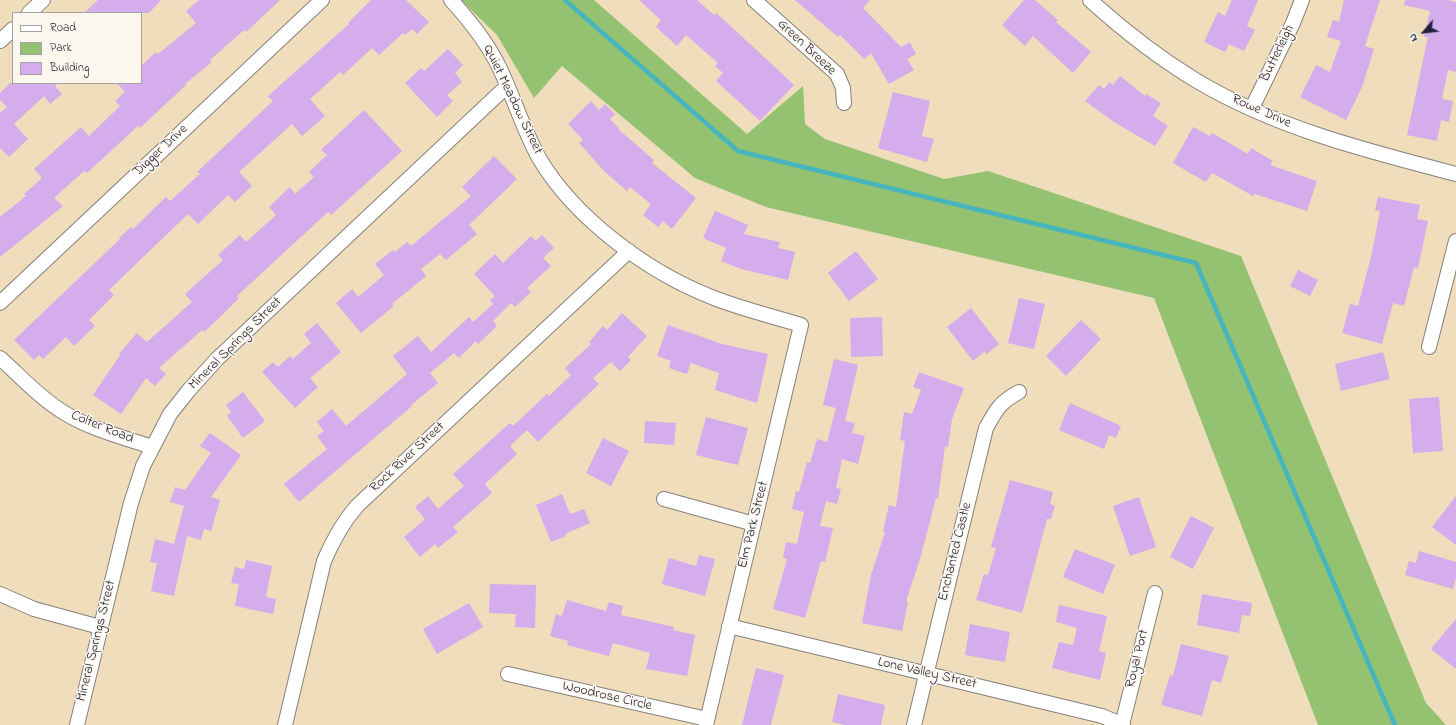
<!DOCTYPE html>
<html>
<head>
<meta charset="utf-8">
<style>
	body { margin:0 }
	#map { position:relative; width:1456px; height:725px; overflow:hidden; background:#efddbb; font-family:"Indie Flower",sans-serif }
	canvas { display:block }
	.legend { position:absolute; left:12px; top:12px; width:130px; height:72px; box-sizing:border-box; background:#fbf7ec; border:1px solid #a4a2a5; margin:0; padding:5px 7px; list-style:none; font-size:12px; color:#22223b }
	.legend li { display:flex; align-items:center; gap:8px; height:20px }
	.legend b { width:20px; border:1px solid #a4a2a5 }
	.north { position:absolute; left:1404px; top:12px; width:40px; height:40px; -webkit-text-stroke:3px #fbf7ec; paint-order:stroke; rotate:242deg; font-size:11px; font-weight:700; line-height:16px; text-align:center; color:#22223b }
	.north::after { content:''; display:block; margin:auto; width:14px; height:18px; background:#22223b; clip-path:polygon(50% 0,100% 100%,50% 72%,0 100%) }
</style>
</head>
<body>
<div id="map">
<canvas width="1456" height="725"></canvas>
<ul class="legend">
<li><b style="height:5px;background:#fff"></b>Road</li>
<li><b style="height:11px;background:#94c271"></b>Park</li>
<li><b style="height:11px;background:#d5acec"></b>Building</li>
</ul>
<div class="north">N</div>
</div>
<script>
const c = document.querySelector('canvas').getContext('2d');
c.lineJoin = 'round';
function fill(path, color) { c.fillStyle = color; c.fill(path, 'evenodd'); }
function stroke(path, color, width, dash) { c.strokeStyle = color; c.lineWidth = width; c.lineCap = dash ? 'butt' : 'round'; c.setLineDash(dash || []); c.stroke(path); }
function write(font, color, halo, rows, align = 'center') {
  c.font = font + ' "Indie Flower",sans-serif'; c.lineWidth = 3; c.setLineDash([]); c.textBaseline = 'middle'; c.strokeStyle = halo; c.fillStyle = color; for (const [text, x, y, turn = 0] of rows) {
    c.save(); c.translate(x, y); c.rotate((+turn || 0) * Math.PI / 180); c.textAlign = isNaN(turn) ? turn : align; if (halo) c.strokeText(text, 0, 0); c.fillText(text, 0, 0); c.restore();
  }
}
fill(new Path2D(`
	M 461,0 L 594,0 L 747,134 L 803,86 L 805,124 L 825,139 L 944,179 L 988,171 L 1241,256 L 1426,703 L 1446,725 L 1318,725 L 1154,298 L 766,207 L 695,178 L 562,66 L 534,98 L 497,35 Z`), '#94c271');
stroke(new Path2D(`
	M 565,0 L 738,151 L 1196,263 L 1395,725`), '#46b5bd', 4.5);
fill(new Path2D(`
	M 98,0 L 161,0 L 149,13 L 84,13 Z
	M 199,0 L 280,0 L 246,32 L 244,30 L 210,60 L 212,62 L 185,84 L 186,85 L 140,128 L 138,126 L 87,173 L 84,171 L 54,198 L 63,206 L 0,257 L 0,217 L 26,196 L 24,194 L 42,178 L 34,169 L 81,127 L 89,136 L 120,106 L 115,101 L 125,92 L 117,83 L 141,83 L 141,66 L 156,52 L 158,54 L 196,23 L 186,11 Z
	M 371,0 L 406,0 L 429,22 L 417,34 L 412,29 L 405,35 L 403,33 L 379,55 L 372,48 L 343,75 L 340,72 L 310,99 L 325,116 L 302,136 L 292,124 L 239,172 L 252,186 L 235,202 L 228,195 L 198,224 L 188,214 L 109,290 L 114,295 L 89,320 L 95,326 L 74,346 L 66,337 L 43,359 L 39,355 L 34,360 L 14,340 L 120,239 L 119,238 L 131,227 L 133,229 L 166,197 L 170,201 L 200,174 L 197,172 L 273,101 L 268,96 L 349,24 L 348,23 Z
	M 639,0 L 697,0 L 714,15 L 716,13 L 735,30 L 794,85 L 760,121 L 716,81 L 723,73 L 715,66 L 718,63 L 686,35 L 677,46 L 656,27 L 661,20 Z
	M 795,0 L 870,0 L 863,8 L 901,47 L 910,42 L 916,54 L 907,59 L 914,70 L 889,84 L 871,53 L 864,59 L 840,35 L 838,37 Z
	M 1024,0 L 1035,0 L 1058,20 L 1056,22 L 1091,52 L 1073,73 L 1033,36 L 1025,46 L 1002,25 Z
	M 1232,0 L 1258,0 L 1247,26 L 1255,30 L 1244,51 L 1229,44 L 1225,52 L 1204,42 L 1218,12 L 1225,16 Z
	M 1344,0 L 1380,0 L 1365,46 L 1374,49 L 1362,87 L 1346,120 L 1300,97 L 1316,65 L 1330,72 L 1341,41 L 1327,37 L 1333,20 L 1339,22 Z
	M 1405,0 L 1448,0 L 1456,2 L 1456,72 L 1448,70 L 1442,99 L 1453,101 L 1449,122 L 1441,120 L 1437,141 L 1407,135 L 1428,37 L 1424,37 L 1430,11 L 1404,5 Z
	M 448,49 L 463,65 L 455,73 L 462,82 L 447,95 L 453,101 L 437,117 L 405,83 L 421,68 L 424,71 Z
	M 1120,76 L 1145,96 L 1146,94 L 1161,103 L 1153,116 L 1168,126 L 1155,146 L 1114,122 L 1085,101 L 1099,85 L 1104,89 L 1109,82 L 1113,85 Z
	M 10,83 L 58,83 L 55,86 L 62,94 L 50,104 L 44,96 L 14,124 L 28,139 L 9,157 L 0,148 L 0,113 L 7,107 L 0,100 L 0,93 Z
	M 893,92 L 930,101 L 922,136 L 934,139 L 927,162 L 878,148 Z
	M 591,101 L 599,110 L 605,104 L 615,114 L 610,119 L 619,128 L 618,129 L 654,160 L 652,163 L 696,198 L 672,229 L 663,221 L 658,227 L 643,215 L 651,204 L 630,187 L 627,191 L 604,171 L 579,143 L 583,140 L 568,124 Z
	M 364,110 L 402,151 L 331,215 L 328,212 L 237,296 L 239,298 L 216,321 L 204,332 L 202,330 L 159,368 L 166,374 L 155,386 L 146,378 L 121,414 L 93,395 L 120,355 L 119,354 L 137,333 L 147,342 L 192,302 L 185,294 L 223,260 L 218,255 L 240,235 L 246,242 L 276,215 L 269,207 L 290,187 L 295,194 L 314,177 L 309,172 L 327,155 L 321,150 Z
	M 1193,127 L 1210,136 L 1212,133 L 1248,154 L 1251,148 L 1273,161 L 1270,165 L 1317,181 L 1307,211 L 1255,194 L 1253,196 L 1212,173 L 1206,182 L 1173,163 Z
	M 494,156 L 517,179 L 469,225 L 477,234 L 446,260 L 440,254 L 421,269 L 426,276 L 392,304 L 394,306 L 361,333 L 336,303 L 352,289 L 358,297 L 384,275 L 375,264 L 393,250 L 395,252 L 407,242 L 411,246 L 471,196 L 462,187 Z
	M 1378,197 L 1420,205 L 1417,219 L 1428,221 L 1418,268 L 1414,267 L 1404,306 L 1393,303 L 1382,344 L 1342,333 L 1350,304 L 1358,306 L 1371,257 L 1380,211 L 1375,210 Z
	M 715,211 L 748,225 L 744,234 L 780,242 L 778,248 L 795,252 L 788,280 L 741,269 L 721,261 L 726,248 L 703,238 Z
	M 542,235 L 554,248 L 543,258 L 551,266 L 527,288 L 531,292 L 515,307 L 511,303 L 493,321 L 497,326 L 478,344 L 476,341 L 459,358 L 454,353 L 430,373 L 438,383 L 411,405 L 412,406 L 299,502 L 284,484 L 327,449 L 317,436 L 324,431 L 317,422 L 332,409 L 346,426 L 407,374 L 393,356 L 418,336 L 431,352 L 469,317 L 473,322 L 493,304 L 490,300 L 495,296 L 474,274 L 495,254 L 503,263 L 531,236 L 536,241 Z
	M 856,251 L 878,279 L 849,301 L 828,273 Z
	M 1298,270 L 1318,280 L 1310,296 L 1290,286 Z
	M 1019,298 L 1045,304 L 1034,349 L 1008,343 Z
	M 971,308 L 999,344 L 987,354 L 984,352 L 973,361 L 947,327 Z
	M 622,313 L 647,336 L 628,357 L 631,360 L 620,371 L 611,362 L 593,378 L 599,384 L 538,442 L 527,430 L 510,446 L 517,454 L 485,484 L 492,493 L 453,527 L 458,532 L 438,548 L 435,544 L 420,557 L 404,537 L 425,519 L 415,507 L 428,496 L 438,509 L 464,486 L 453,474 L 510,423 L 513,426 L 547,394 L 549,396 L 571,375 L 565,368 L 591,344 L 589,342 L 603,326 L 607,330 Z
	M 882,317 L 883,356 L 851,357 L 850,318 Z
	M 1081,320 L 1101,339 L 1066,376 L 1046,356 Z
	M 317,323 L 341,352 L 310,378 L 318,387 L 295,408 L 262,372 L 273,362 L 278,367 L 290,356 L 293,359 L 311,343 L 304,334 Z
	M 668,325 L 722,344 L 768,354 L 757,403 L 715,390 L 719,373 L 691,363 L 687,374 L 669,368 L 671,361 L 657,356 Z
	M 1383,352 L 1390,379 L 1341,391 L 1335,364 Z
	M 834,359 L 858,365 L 845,421 L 855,423 L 852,433 L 865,436 L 858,464 L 842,459 L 836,488 L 841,489 L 837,504 L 826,501 L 820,526 L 833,528 L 825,562 L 821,561 L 805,618 L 773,609 L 787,559 L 783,558 L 786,542 L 797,544 L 804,512 L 792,509 L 796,491 L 799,492 L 807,462 L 810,463 L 817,439 L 827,442 L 836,408 L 823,405 Z
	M 919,372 L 964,388 L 952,419 L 948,447 L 945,446 L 938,499 L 936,498 L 920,559 L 906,601 L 908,602 L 902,631 L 862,623 L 871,575 L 885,532 L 883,531 L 889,505 L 896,507 L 905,441 L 900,440 L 904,412 L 912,414 L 921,390 L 913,387 Z
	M 243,392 L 265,421 L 243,438 L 227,416 L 231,412 L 226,405 Z
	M 1439,397 L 1443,451 L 1413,453 L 1409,399 Z
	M 1070,403 L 1121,426 L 1116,438 L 1109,435 L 1104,449 L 1059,430 Z
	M 706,417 L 748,428 L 738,465 L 696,455 Z
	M 645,421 L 676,423 L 674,445 L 644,443 Z
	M 210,433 L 241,455 L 211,497 L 220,500 L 211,531 L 204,529 L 201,540 L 187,536 L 174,596 L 151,591 L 157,563 L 150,562 L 155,539 L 174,544 L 184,506 L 170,502 L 175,487 L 185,490 L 211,453 L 200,446 Z
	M 603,438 L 629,451 L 611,486 L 586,473 Z
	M 1010,480 L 1053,492 L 1050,504 L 1055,506 L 1051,519 L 1047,519 L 1022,613 L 976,600 L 984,574 L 988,575 L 996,548 L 991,547 Z
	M 562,494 L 570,514 L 584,509 L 590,523 L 565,534 L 566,536 L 551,542 L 536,505 Z
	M 1456,496 L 1456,545 L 1432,527 Z
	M 1139,497 L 1156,547 L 1130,556 L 1113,506 Z
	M 1191,516 L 1214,528 L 1193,569 L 1170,557 Z
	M 1075,549 L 1115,565 L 1103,594 L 1063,577 Z
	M 1419,551 L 1456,562 L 1456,578 L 1453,589 L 1405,575 L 1409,561 L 1416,563 Z
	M 699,555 L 715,559 L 705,596 L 662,584 L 669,558 L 696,566 Z
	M 246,560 L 272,566 L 266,597 L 276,599 L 273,614 L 235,606 L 239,584 L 231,583 L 235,567 L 244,569 Z
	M 490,584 L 536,585 L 535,628 L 515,627 L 516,614 L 489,613 Z
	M 1202,594 L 1252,603 L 1250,616 L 1242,615 L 1239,633 L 1197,625 Z
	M 567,600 L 606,611 L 609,602 L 623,606 L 621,615 L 674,627 L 673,630 L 695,635 L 687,676 L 646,669 L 650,653 L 613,643 L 609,656 L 567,645 L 568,641 L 550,636 L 556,614 L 562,616 Z
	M 469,603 L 483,627 L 437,654 L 423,629 Z
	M 1059,605 L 1107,616 L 1099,651 L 1106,653 L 1100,680 L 1052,668 L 1059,642 L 1073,645 L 1077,628 L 1056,622 Z
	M 1456,619 L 1456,669 L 1431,649 Z
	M 970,624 L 1010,632 L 1005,662 L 965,655 Z
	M 1181,644 L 1229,656 L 1221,683 L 1212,680 L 1202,716 L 1161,705 L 1170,675 L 1173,676 Z
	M 756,668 L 784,675 L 771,725 L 742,725 Z
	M 838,694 L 885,705 L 881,725 L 845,725 L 832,722 Z`), '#d5acec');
const minor = new Path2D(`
	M 451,0 C 470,21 488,43 500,69 C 514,98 523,129 539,158 C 575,219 649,273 714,298 C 742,309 772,316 801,325 L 706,725
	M 754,0 L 837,74 L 843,88 L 844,103
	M 1090,0 C 1123,30 1159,58 1197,81 C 1276,128 1367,151 1456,174
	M 29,13 L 43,0
	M 0,41 L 13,29
	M 1252,108 L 1293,23 L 1302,0
	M 0,303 L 322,0
	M 1429,347 L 1456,241
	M 0,358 C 20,376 40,398 63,412 C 90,429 122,437 152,447
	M 664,499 L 754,524
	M 0,594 L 34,609 L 100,627
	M 729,626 L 1102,716 L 1123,725
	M 508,674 L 707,719
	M 77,725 L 131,503 L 143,466 L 170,414 L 189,390 L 217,359 L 507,86
	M 285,725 L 324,561 C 333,540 342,523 357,506 L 629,251
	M 914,725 L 986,428 C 996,410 1000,402 1019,392
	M 1122,725 L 1155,593`);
stroke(minor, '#88807b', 16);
stroke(minor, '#fff', 14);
write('14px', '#22223b', '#fbf7ec', [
	["Green Breeze",806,48,43],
	["Butterleigh",1278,54,-64],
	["Quiet Meadow Street",512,100,64],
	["Rowe Drive",1261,112,24],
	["Digger Drive",161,151,-43],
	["Mineral Springs Street",236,344,-45],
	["Colter Road",102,428,22],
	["Rock River Street",408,458,-43],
	["Elm Park Street",754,525,-76],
	["Enchanted Castle",956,552,-76],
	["Mineral Springs Street",97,641,-76],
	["Royal Port",1138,659,-76],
	["Lone Valley Street",927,674,13],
	["Woodrose Circle",607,697,13]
]);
</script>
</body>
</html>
